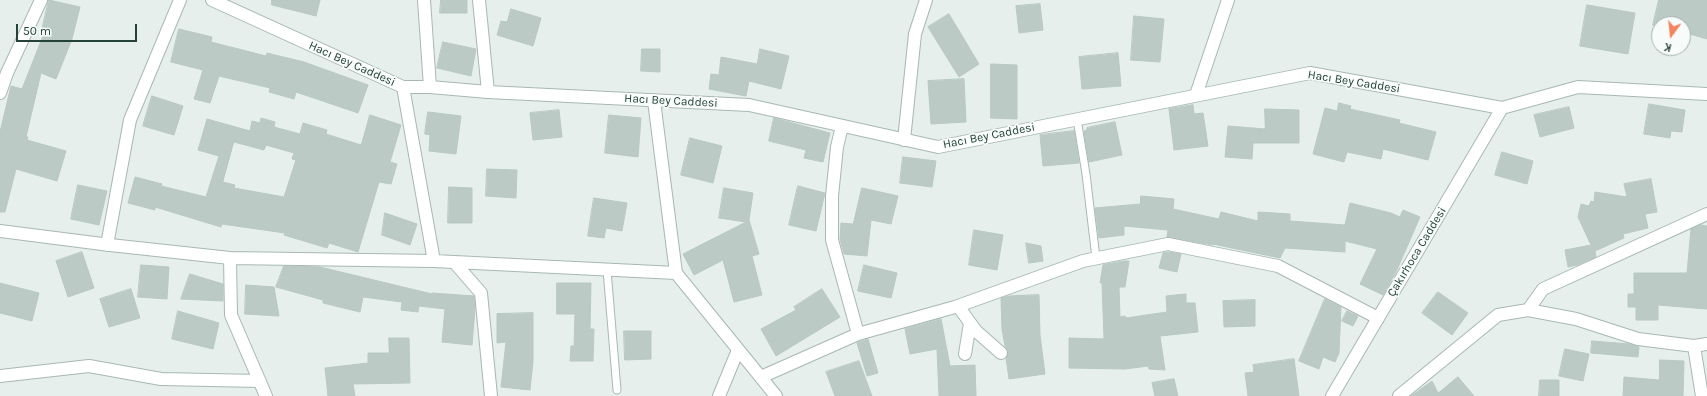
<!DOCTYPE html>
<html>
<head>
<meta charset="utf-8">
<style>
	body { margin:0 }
	#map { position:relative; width:1707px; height:396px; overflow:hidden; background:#e6efeb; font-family:Karla,sans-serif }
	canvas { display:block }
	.north { position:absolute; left:1651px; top:16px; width:40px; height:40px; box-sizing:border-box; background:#f7fbf9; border:1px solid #a3b1ad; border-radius:50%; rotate:195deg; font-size:11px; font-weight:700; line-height:16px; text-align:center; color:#24423a }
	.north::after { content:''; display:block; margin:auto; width:14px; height:18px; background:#f4845f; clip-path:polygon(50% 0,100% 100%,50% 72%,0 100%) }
	.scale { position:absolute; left:16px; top:24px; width:121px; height:18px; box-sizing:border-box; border:2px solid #24423a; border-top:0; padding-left:5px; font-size:12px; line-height:14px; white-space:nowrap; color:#24423a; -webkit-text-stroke:3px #f7fbf9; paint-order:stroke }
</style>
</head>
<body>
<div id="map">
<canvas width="1707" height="396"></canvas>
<div class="north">K</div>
<div class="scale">50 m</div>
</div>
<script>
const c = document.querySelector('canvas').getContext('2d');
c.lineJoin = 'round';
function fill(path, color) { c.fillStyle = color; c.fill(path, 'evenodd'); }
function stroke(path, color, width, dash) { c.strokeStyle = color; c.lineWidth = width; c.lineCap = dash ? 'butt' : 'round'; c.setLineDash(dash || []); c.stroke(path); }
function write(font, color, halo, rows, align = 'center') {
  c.font = font + ' Karla,sans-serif'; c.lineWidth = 3.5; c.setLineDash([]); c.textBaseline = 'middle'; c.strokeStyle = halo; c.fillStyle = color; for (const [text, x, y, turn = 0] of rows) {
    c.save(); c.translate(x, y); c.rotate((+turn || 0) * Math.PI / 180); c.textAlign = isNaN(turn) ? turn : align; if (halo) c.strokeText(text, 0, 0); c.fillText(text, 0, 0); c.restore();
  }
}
const building = new Path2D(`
	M 49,0 L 80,7 L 72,39 L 56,79 L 41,73 L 26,137 L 28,137 L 27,140 L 66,151 L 57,181 L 16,169 L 5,212 L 0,212 L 0,132 L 11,86 L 22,89 L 45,31 L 42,30 Z
	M 272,0 L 320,0 L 316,16 L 272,5 Z
	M 441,0 L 467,0 L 467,13 L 440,13 Z
	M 1659,0 L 1707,0 L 1707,39 L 1683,32 L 1683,24 L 1659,24 L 1659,26 L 1653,25 Z
	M 1040,4 L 1043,30 L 1019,33 L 1016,6 Z
	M 1587,5 L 1635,13 L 1628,54 L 1580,46 Z
	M 511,9 L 541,18 L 533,46 L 497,35 L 501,21 L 507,22 Z
	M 949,14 L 979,64 L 959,77 L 928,27 Z
	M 1134,16 L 1164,19 L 1160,62 L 1131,60 Z
	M 179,29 L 212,37 L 211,42 L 266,56 L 267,53 L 304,62 L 368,85 L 358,113 L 296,92 L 294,99 L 269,92 L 270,88 L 219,76 L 210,103 L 194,99 L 203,70 L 171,62 Z
	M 443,42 L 476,49 L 471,76 L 437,68 Z
	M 642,49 L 660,49 L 660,72 L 641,71 Z
	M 760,49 L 789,56 L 781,89 L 749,81 L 746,96 L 709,89 L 711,74 L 719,75 L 721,57 L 757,64 Z
	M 1118,53 L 1121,86 L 1082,89 L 1079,57 Z
	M 991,64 L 1017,65 L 1017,119 L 991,118 Z
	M 964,79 L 966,122 L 931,124 L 928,81 Z
	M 152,96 L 183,106 L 174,135 L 143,126 Z
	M 1339,103 L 1351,106 L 1350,109 L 1400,120 L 1399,123 L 1436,132 L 1428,160 L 1383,149 L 1381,159 L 1347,152 L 1344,162 L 1313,154 L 1325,108 L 1337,111 Z
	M 1649,104 L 1685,110 L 1682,132 L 1671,131 L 1670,138 L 1644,134 Z
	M 1193,105 L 1194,114 L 1203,113 L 1208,146 L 1174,150 L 1169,109 Z
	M 1569,107 L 1574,128 L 1540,137 L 1534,115 Z
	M 1265,109 L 1299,110 L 1299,143 L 1253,143 L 1252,159 L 1225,157 L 1228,126 L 1265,129 Z
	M 559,110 L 562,137 L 533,140 L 530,113 Z
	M 428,112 L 461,116 L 456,154 L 429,151 L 430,135 L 425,134 Z
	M 370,115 L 401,125 L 390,162 L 397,164 L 391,184 L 379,182 L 358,252 L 329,243 L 327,248 L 284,235 L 285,233 L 222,224 L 221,227 L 155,207 L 155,210 L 128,203 L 135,177 L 162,184 L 161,186 L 206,197 L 219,156 L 198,150 L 207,119 L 250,131 L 252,121 L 260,123 L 261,118 L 275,122 L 274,127 L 300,134 L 303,123 L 327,130 L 326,134 L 361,145 ZM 234,142 L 264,150 L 266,145 L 294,153 L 292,159 L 296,160 L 284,197 L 234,188 L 235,185 L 223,182 Z
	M 609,115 L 641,118 L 638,157 L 605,153 Z
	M 774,118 L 830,133 L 823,162 L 804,158 L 806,150 L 769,141 Z
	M 1115,122 L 1122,155 L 1089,162 L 1084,131 L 1087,130 L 1087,128 Z
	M 1074,131 L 1079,163 L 1043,166 L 1040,135 Z
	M 690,138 L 722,146 L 713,183 L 681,175 Z
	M 1502,152 L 1533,161 L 1527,184 L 1495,175 Z
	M 903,157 L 936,161 L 932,187 L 900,183 Z
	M 487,169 L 517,170 L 516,198 L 486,196 Z
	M 1651,179 L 1657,212 L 1645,214 L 1648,228 L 1623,234 L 1624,238 L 1595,251 L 1596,257 L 1577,265 L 1568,267 L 1565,250 L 1591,245 L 1578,217 L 1581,204 L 1589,206 L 1591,201 L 1594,202 L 1595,192 L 1627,197 L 1624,184 Z
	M 78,185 L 107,191 L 99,225 L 71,219 Z
	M 798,186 L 825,193 L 816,231 L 789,225 Z
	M 449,187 L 472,188 L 472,223 L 448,223 Z
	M 724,188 L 753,193 L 749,220 L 759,254 L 752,256 L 762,295 L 734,302 L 723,260 L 694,275 L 683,254 L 746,222 L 719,218 Z
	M 862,188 L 898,196 L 891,224 L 871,220 L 867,256 L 844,254 L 840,239 L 841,223 L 853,224 Z
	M 1141,196 L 1174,199 L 1173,209 L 1219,219 L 1221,212 L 1258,221 L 1258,212 L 1290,214 L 1290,221 L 1345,225 L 1350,203 L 1391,213 L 1400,217 L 1403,210 L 1420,217 L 1396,272 L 1383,295 L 1360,284 L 1377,249 L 1345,241 L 1345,252 L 1285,248 L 1280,258 L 1213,244 L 1213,245 L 1167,237 L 1168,230 L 1124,226 L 1124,235 L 1099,238 L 1095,208 L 1140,204 Z
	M 594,198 L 627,203 L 622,231 L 606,228 L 604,238 L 588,236 Z
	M 385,213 L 417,224 L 410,245 L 382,235 Z
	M 1701,225 L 1707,226 L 1707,309 L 1658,305 L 1658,320 L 1636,320 L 1636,307 L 1628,307 L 1628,294 L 1634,294 L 1634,273 L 1687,273 L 1691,229 Z
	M 974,230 L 1003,235 L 997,270 L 969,265 Z
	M 1026,243 L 1041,246 L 1043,261 L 1029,263 Z
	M 82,252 L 94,288 L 68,297 L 56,261 Z
	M 1168,252 L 1181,254 L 1177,272 L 1159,268 L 1163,253 Z
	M 1124,261 L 1129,261 L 1125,287 L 1119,287 L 1120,317 L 1125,316 L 1126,318 L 1167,312 L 1166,296 L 1186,294 L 1186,303 L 1195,303 L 1198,332 L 1160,336 L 1165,370 L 1149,369 L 1148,366 L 1125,369 L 1069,368 L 1069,338 L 1104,339 L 1102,283 L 1100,283 L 1103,265 Z
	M 141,265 L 169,267 L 167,299 L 138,297 Z
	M 864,265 L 897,273 L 891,298 L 858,291 Z
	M 284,266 L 320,267 L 432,294 L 432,293 L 474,296 L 475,308 L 472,345 L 442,342 L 445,309 L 419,306 L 418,312 L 401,310 L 402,302 L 363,297 L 360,312 L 323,303 L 323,300 L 276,287 Z
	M 190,274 L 223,284 L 223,301 L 181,299 Z
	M 0,283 L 39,293 L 32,321 L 0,313 Z
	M 557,283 L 591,283 L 590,329 L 594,329 L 593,361 L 570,361 L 571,346 L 574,346 L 575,314 L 557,314 Z
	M 246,285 L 274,287 L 279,316 L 245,314 Z
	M 131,289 L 140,318 L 109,327 L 100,299 Z
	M 822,289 L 840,317 L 776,356 L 761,329 L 796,310 L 794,307 Z
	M 1438,292 L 1468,313 L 1452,335 L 1422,313 Z
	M 1039,295 L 1040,335 L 1045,374 L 1009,379 L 1006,358 L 1008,351 L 1005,346 L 1002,329 L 1001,298 L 1009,296 Z
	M 1325,299 L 1341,307 L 1339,353 L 1335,362 L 1323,357 L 1319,369 L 1299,361 Z
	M 1255,300 L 1255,326 L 1224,327 L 1223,301 Z
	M 178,311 L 219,323 L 213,349 L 172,339 Z
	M 1347,311 L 1358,316 L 1353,326 L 1342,321 Z
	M 533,313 L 533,361 L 530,390 L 501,387 L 506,342 L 497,343 L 497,314 Z
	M 941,319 L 950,366 L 975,365 L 976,396 L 939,396 L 937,349 L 910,354 L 905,329 Z
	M 624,331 L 651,331 L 651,359 L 625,360 Z
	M 389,338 L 409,338 L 410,383 L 353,384 L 355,396 L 328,396 L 325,368 L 368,363 L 368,353 L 389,353 Z
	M 868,339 L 878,373 L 867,376 L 857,343 Z
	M 1592,341 L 1630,344 L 1639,347 L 1638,357 L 1591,353 Z
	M 1565,349 L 1589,354 L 1583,381 L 1559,376 Z
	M 1294,359 L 1299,396 L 1248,396 L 1245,373 L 1254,372 L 1253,365 Z
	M 1660,360 L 1684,361 L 1683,396 L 1623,396 L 1624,377 L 1659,380 Z
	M 859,361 L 872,396 L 835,396 L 826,372 Z
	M 1458,377 L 1474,396 L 1411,396 L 1432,381 L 1438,393 Z
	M 1174,379 L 1178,396 L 1155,396 L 1152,383 Z
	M 1540,380 L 1559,380 L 1559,396 L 1539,396 Z`);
fill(building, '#bbcac4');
stroke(building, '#b8c9c2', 1);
const service = new Path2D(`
	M 1077,119 L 1086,174 L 1096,258
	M 607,270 L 617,390`);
const minor = new Path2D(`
	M 424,0 L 430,87
	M 479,0 L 488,92
	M 403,87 L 434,261
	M 0,93 L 7,73 L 41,0
	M 1196,95 L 1228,0
	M 654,101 L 676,273 L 776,396
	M 842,126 L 837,147 L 832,196 L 832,240 L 858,334
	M 904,140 L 915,34 L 926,0
	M 0,231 L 110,245 L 230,258 L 434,261 L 676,273
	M 107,245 L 130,120 L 180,0
	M 230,258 L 231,315 L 266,396
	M 454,262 L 481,293 L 491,396
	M 958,306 L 976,331 L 1001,353
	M 1528,310 L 1543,289 L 1707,214
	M 1694,346 L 1702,396
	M 965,354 L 970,323
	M 0,376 L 89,366 L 161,379 L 260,381
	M 761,377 L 858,334 L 955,307 L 1083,261 L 1168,244 L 1278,266 L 1378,318
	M 719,396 L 738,350
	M 1399,396 L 1498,315 L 1528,310 L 1576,319 L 1638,339 L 1694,346 L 1707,344`);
const tertiary = new Path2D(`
	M 212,0 L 403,87 L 430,87 L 488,92 L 749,105 L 938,147 L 1310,73 L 1502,108 L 1578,87 L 1707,94
	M 1332,396 L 1502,108`);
stroke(service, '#a8b8b2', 9);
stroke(minor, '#a8b8b2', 14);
stroke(tertiary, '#a8b8b2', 14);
stroke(service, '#fff', 7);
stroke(minor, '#fff', 12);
stroke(tertiary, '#fff', 12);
write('12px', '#24423a', '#f7fbf9', [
	["Hacı Bey Caddesi",352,64,24],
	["Hacı Bey Caddesi",1354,82,9],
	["Hacı Bey Caddesi",671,101,3],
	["Hacı Bey Caddesi",989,136,-11],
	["Çakırhoca Caddesi",1417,252,-59]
]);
</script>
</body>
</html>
